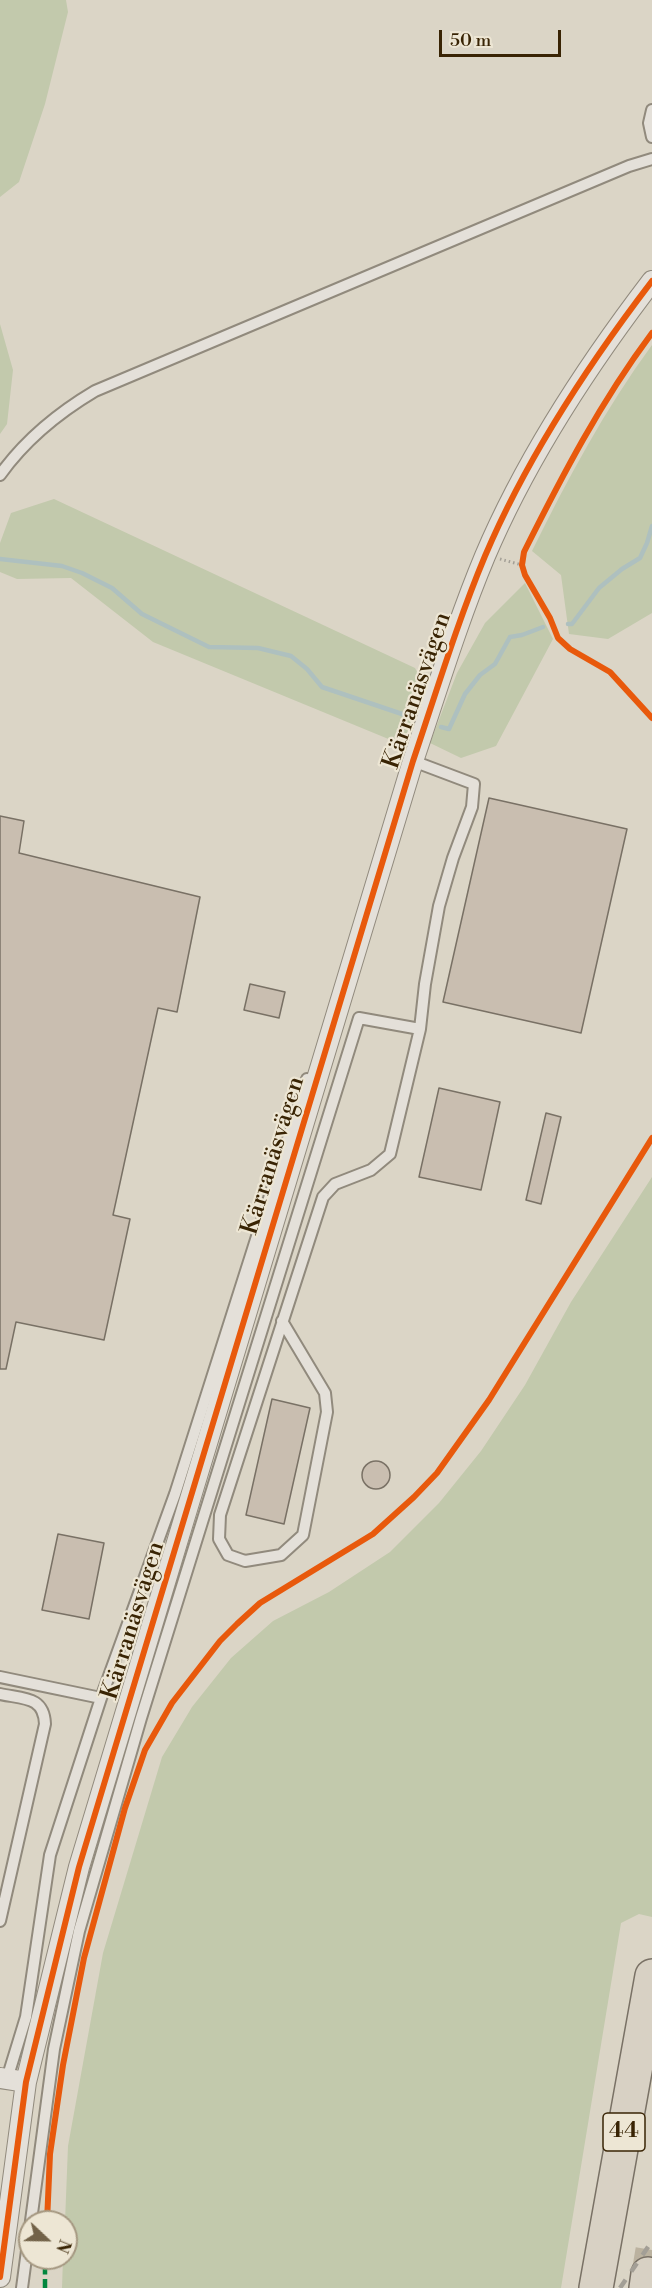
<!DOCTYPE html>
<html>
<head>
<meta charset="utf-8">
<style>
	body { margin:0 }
	#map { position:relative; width:652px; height:2288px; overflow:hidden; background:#dbd5c6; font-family:"Libre Bodoni",serif }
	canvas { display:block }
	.north { position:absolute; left:18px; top:2210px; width:60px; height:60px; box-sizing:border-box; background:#ede6d4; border:2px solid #a59881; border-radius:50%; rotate:112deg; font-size:16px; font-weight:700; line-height:24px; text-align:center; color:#392404 }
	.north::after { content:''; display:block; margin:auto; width:21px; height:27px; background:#726248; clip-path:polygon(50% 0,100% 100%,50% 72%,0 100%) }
	.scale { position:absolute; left:439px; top:30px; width:122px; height:27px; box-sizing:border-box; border:3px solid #392404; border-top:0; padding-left:8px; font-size:18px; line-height:21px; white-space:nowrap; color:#392404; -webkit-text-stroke:4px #ede6d4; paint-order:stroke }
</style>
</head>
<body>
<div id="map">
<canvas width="652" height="2288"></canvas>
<div class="north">N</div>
<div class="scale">50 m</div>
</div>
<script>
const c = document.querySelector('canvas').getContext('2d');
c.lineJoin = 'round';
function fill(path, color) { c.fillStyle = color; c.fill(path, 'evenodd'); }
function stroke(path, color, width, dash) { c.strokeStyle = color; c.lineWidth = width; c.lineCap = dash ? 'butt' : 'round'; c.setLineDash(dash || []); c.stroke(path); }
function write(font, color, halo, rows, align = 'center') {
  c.font = font + ' "Libre Bodoni",serif'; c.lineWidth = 4.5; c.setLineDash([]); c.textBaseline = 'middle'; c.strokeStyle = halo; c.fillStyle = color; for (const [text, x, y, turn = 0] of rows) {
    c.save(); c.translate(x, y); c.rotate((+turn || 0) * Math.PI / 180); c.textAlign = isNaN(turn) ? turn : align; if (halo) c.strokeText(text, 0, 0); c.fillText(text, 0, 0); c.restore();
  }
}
fill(new Path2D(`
	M 0,0 L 66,0 L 68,12 L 45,104 L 19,182 L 0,197 Z
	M 0,324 L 13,370 L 7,424 L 0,434 Z
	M 652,345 L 652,613 L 608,639 L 569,634 L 561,575 L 532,551 C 567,480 605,409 652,345 Z
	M 54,499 L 415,668 L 424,685 L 403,745 L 153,642 L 71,578 L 17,579 L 0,572 L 0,543 L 11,513 Z
	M 525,583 L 553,639 L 496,746 L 461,758 L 430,743 L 457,673 L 485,623 Z
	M 652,1177 L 652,1917 L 639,1914 L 621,1923 L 561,2288 L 62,2288 L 63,2258 L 66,2258 L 65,2222 L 68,2146 L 103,1953 L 162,1757 L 192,1707 L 231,1658 L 273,1621 L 329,1592 L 390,1552 L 439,1503 L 481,1451 L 525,1385 L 571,1302 Z`), '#c2c9ac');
stroke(new Path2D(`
	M 0,559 L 62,566 L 82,573 L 112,588 L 142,614 L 209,647 L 258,648 L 291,656 L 307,669 L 322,687 L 405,715
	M 568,624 L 572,624 L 599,588 L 622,569 L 640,558 L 647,543 L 652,526
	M 441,727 L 449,729 L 465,694 L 480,675 L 495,664 L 510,637 L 522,635 L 543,627`), '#aec0bf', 4.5);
const building = new Path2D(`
	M 489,798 L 627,829 L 581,1033 L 443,1002 Z
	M 0,816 L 24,821 L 19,853 L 200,897 L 177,1012 L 158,1008 L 113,1215 L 130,1219 L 104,1340 L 16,1322 L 6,1369 L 0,1369 Z
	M 250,984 L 285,992 L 279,1018 L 244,1010 Z
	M 439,1088 L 500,1102 L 481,1190 L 419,1177 Z
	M 546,1113 L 561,1117 L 541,1204 L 526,1200 Z
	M 272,1399 L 310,1408 L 284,1524 L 246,1515 Z
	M362 1475a14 14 0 1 1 28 0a14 14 0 1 1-28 0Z
	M 58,1534 L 104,1543 L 89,1619 L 42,1610 Z`);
fill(building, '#c9beb0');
stroke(building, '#797165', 1.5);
stroke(new Path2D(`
	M 648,2274 L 652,2250`), '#bbb29f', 33, [33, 16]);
const lane = new Path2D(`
	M 652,110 L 649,123 L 652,137
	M 0,475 C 25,440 58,413 95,391 L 629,166 L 652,159
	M 282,1321 L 325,1393 L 327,1412 L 303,1535 L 281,1555 L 245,1561 L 228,1555 L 219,1539 L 220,1515 L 323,1197 L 335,1184 L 371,1170 L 390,1154 L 420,1029 L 425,984 L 439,906 L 453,858 L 472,807 L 474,784 L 413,761
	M 0,1677 L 101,1698 L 175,1494 L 307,1079
	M 0,1694 C 23,1699 44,1696 45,1724 L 0,1921
	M 7,2079 L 26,2017 L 50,1855 L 101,1698
	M 22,2288 L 54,2049 L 79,1931 L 141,1718 L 359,1018 L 420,1029`);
const street = new Path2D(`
	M 0,2078 L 26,2082
	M 0,2277 L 26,2082 L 79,1867 L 413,761 C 436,693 457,623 485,556 C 527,457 587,366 652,281`);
const highway = new Path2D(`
	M 596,2288 L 652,1976
	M 646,2288 L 648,2274`);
stroke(lane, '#918a7d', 14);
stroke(street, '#918a7d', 22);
stroke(highway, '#797165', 36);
stroke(new Path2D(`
	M 500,559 L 522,565`), '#a39f96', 3, [1.5, 3]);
stroke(lane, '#e4e0d9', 10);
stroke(street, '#e4e0d9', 20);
stroke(highway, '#d8d1c4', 33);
stroke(new Path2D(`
	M 620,2288 L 652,2241`), '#a39f96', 4.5, [10, 10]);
stroke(new Path2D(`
	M 45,2288 L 45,2258`), '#00873e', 4.5, [9, 4.5]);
stroke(new Path2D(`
	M 652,333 C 601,401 562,476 524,552 L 522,565 L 525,575 L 550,618 L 558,638 L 570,649 L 610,672 L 652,718
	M 47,2222 L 50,2154 L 63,2065 L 84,1958 L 125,1808 L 145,1750 L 172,1703 L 220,1641 L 237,1624 L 260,1603 L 373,1534 L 414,1497 L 437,1473 L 489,1400 L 652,1138
	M 0,2277 L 26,2082 L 79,1867 L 413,761 C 436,693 457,623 485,556 C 527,457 587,366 652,281`), '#e8590c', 6);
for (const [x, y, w] of [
	[624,2132,42]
]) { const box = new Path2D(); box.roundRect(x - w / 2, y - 19, w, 38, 4.5); c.fillStyle = '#ede6d4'; c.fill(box); stroke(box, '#392404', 1.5); }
write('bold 22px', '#392404', null, [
	["44",624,2132]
]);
write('24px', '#392404', '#ede6d4', [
	["Kärranäsvägen",418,691,-71],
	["Kärranäsvägen",274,1156,-73],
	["Kärranäsvägen",134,1621,-73]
]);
</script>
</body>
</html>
